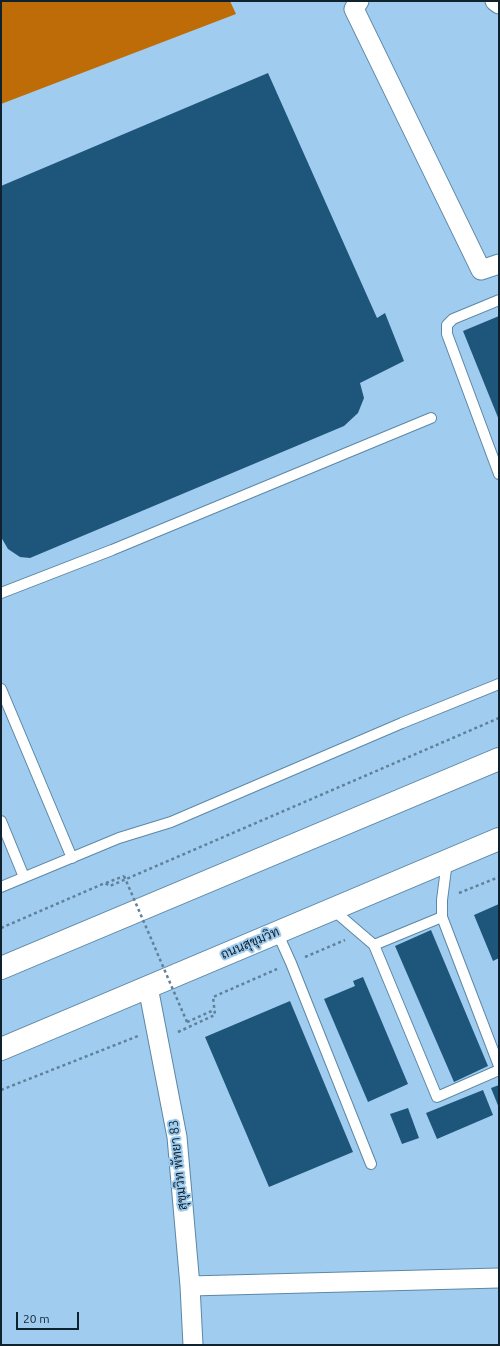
<!DOCTYPE html>
<html>
<head>
<meta charset="utf-8">
<style>
	body { margin:0 }
	#map { position:relative; width:500px; height:1346px; overflow:hidden; background:#a0cdef; font-family:Ubuntu,sans-serif }
	canvas { display:block }
	.frame { position:absolute; inset:0; border:2px solid #11222f; pointer-events:none }
	.scale { position:absolute; left:16px; top:1312px; width:63px; height:18px; box-sizing:border-box; border:2px solid #11222f; border-top:0; padding-left:5px; font-size:12px; line-height:14px; white-space:nowrap; color:#11222f; -webkit-text-stroke:3px #a0cdef; paint-order:stroke }
</style>
</head>
<body>
<div id="map">
<canvas width="500" height="1346"></canvas>
<div class="frame"></div>
<div class="scale">20 m</div>
</div>
<script>
const c = document.querySelector('canvas').getContext('2d');
c.lineJoin = 'round';
function fill(path, color) { c.fillStyle = color; c.fill(path, 'evenodd'); }
function stroke(path, color, width, dash) { c.strokeStyle = color; c.lineWidth = width; c.lineCap = dash ? 'butt' : 'round'; c.setLineDash(dash || []); c.stroke(path); }
function write(font, color, halo, rows, align = 'center') {
  c.font = font + ' Ubuntu,Sarabun,sans-serif'; c.lineWidth = 4; c.setLineDash([]); c.textBaseline = 'middle'; c.strokeStyle = halo; c.fillStyle = color; for (const [text, x, y, turn = 0] of rows) {
    c.save(); c.translate(x, y); c.rotate((+turn || 0) * Math.PI / 180); c.textAlign = isNaN(turn) ? turn : align; if (halo) c.strokeText(text, 0, 0); c.fillText(text, 0, 0); c.restore();
  }
}
fill(new Path2D(`
	M 1,1 L 230,1 L 236,14 L 1,104 Z`), '#be6c07');
fill(new Path2D(`
	M 268,73 L 377,318 L 385,313 L 404,361 L 360,383 L 364,398 L 358,413 L 344,426 L 30,558 L 20,557 L 8,549 L 1,537 L 1,186 Z
	M 499,316 L 499,420 L 463,331 Z
	M 499,904 L 499,958 L 493,961 L 474,915 Z
	M 431,930 L 488,1066 L 454,1082 L 395,946 Z
	M 363,977 L 408,1084 L 368,1102 L 324,999 L 355,986 L 353,981 Z
	M 290,1001 L 353,1152 L 269,1187 L 205,1037 Z
	M 499,1085 L 499,1108 L 491,1088 Z
	M 483,1090 L 493,1115 L 437,1139 L 426,1113 Z
	M 408,1108 L 419,1138 L 402,1144 L 390,1114 Z`), '#1e567b');
const service = new Path2D(`
	M 499,300 L 453,319 L 447,325 L 447,334 L 499,474
	M 1,593 L 112,550 L 431,418
	M 1,689 L 72,858
	M 1,821 L 24,877
	M 447,861 L 442,900 L 442,917 L 499,1066
	M 1,887 L 119,838 L 171,822 L 402,723 L 499,684
	M 332,909 L 374,945 L 437,1097 L 499,1070
	M 277,932 L 291,963 L 371,1164
	M 374,945 L 442,917`);
const minor = new Path2D(`
	M 359,1 L 354,9 L 481,270 L 499,264
	M 495,1 L 499,4
	M 148,987 L 177,1137 L 190,1286 L 193,1345
	M 190,1286 L 499,1278`);
const trunk = new Path2D(`
	M 1,968 L 499,759
	M 1,1049 L 499,839`);
stroke(service, '#5c87a6', 12);
stroke(minor, '#5c87a6', 21);
stroke(trunk, '#5c87a6', 24);
stroke(new Path2D(`
	M 106,883 L 124,876
	M 459,893 L 499,877
	M 1,928 L 105,883 L 110,886 L 499,718
	M 305,957 L 345,940
	M 187,1022 L 214,1010
	M 178,1032 L 215,1015 L 213,997 L 277,969
	M 1,1090 L 138,1036`), '#60819a', 2.5, [3, 3]);
stroke(service, '#fff', 10);
stroke(minor, '#fff', 19);
stroke(trunk, '#fff', 22);
stroke(new Path2D(`
	M 124,876 L 187,1022`), '#60819a', 2.5, [3, 3]);
write('13px', '#11222f', '#a0cdef', [
	["ถนนสุขุมวิท",250,943,-23],
	["สุขุมวิท พัทยา 83",178,1165,-96]
]);
</script>
</body>
</html>
